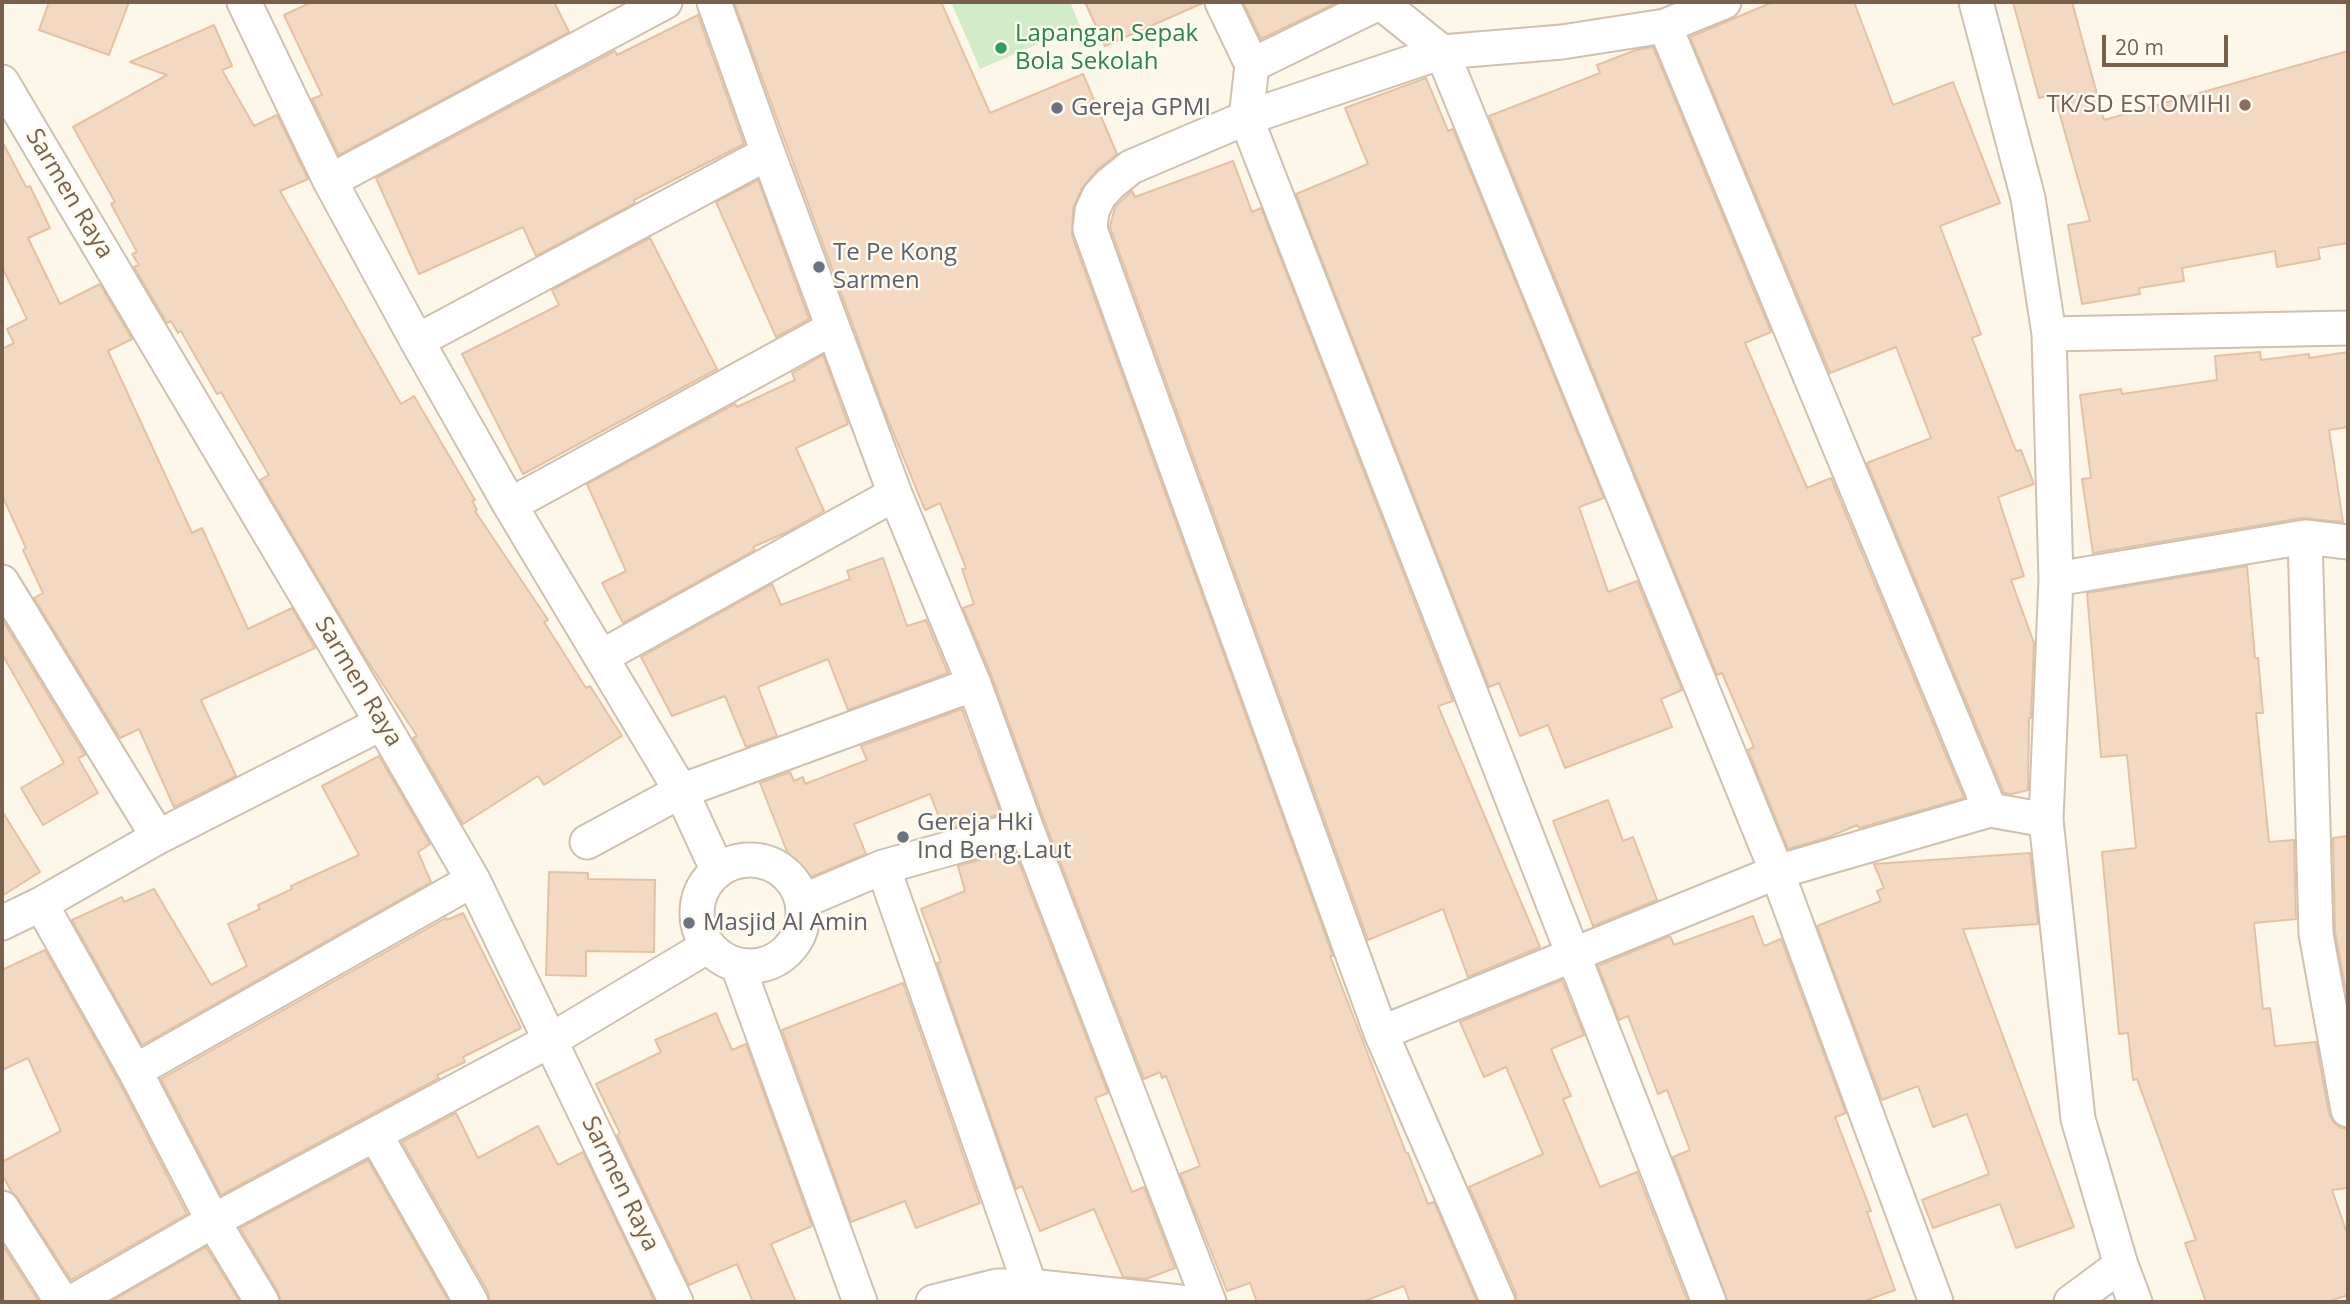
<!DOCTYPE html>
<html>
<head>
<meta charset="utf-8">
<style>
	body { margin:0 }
	#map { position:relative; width:2350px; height:1304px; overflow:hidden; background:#fdf7ea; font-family:"Open Sans",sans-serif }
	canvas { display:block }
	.frame { position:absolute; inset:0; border:4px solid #79604c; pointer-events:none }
	.scale { position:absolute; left:2102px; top:35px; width:126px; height:32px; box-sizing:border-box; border:4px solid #79604c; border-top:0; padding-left:9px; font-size:21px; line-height:24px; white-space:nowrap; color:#79604c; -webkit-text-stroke:5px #fffbf1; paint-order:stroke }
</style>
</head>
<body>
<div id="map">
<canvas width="2350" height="1304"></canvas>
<div class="frame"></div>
<div class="scale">20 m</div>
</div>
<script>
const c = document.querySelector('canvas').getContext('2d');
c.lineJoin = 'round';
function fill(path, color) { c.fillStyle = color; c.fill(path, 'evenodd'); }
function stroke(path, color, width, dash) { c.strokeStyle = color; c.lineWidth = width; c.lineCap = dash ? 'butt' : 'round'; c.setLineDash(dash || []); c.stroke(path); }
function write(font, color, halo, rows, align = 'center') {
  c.font = font + ' "Open Sans",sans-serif'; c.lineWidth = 5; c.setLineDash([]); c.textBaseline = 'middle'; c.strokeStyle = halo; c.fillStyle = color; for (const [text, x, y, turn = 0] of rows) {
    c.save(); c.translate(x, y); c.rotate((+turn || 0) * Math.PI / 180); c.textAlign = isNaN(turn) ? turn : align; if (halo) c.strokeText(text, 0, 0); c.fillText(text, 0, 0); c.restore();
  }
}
fill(new Path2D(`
	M 951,2 L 1070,2 L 1080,26 L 980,69 Z`), '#d3ecc8');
const building = new Path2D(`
	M 49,2 L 129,2 L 109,55 L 39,30 Z
	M 312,2 L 554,2 L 569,32 L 339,155 L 312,99 L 322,95 L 284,15 Z
	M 734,2 L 941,2 L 990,113 L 1083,74 L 1117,154 L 1096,171 L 1082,188 L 1073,208 L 1072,236 L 1333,956 L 1330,956 L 1406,1153 L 1408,1153 L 1428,1204 L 1434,1202 L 1477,1302 L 1410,1302 L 1404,1286 L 1362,1302 L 1257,1302 L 1250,1283 L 1227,1291 L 1180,1174 L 1200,1166 L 1166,1076 L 1162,1078 L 1160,1072 L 1144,1079 L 1044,820 L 992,677 L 963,608 L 974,604 L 962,569 L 966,568 L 940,503 L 925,510 L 884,410 Z
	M 1085,2 L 1203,2 L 1203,3 L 1105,46 Z
	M 1243,2 L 1338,2 L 1261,39 Z
	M 1773,2 L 1854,2 L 1893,105 L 1953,82 L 2000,203 L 1940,226 L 1981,334 L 1972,338 L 2016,451 L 2021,450 L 2034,484 L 1998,497 L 2024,576 L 2011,580 L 2034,643 L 2031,718 L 2029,718 L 2028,790 L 2012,794 L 2004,793 L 1867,463 L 1931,438 L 1896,347 L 1830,373 L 1690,37 Z
	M 2013,2 L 2072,2 L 2104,120 L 2348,51 L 2348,243 L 2318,248 L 2320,259 L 2277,267 L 2275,251 L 2182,268 L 2184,281 L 2139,288 L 2140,294 L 2082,304 L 2068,225 L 2090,221 L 2054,94 L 2039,98 Z
	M 698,15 L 744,144 L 634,200 L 635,203 L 536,256 L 523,227 L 419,274 L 376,178 L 615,51 L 617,55 Z
	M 214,25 L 232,66 L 222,70 L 254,126 L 277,115 L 308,179 L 280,191 L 401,404 L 414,396 L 475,500 L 472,501 L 477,510 L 475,511 L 548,620 L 544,622 L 586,688 L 590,686 L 622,736 L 544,785 L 538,776 L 463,824 L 413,738 L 417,736 L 363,654 L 260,480 L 269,475 L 221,392 L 217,394 L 181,331 L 178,333 L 171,321 L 167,323 L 134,267 L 139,265 L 132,254 L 137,252 L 111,204 L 115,202 L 73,127 L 167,75 L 130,62 Z
	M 1653,47 L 1771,332 L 1745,343 L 1807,488 L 1831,478 L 1964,798 L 1859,828 L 1857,825 L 1829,837 L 1788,849 L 1748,750 L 1754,747 L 1722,673 L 1717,675 L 1489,116 L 1600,73 L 1597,65 L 1636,50 Z
	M 1426,78 L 1448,131 L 1453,129 L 1604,498 L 1579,507 L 1608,592 L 1637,581 L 1682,690 L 1661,699 L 1672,727 L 1565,768 L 1548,725 L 1520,736 L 1499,683 L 1489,687 L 1296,194 L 1368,164 L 1345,108 Z
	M 2,141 L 26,187 L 30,186 L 50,228 L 28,238 L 60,304 L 100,284 L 132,339 L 108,351 L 192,533 L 202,528 L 248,629 L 292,608 L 315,648 L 201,700 L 236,776 L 174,807 L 139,729 L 120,738 L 34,598 L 43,593 L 23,550 L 26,548 L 2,495 L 2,349 L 14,343 L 7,329 L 27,319 L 2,267 Z
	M 1233,161 L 1252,212 L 1261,208 L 1453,701 L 1438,706 L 1540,947 L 1468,977 L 1443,909 L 1368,940 L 1110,227 L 1115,207 L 1132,191 L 1135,197 Z
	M 758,180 L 809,319 L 776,337 L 716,202 Z
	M 650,238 L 717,369 L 523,474 L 462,354 L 559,305 L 552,290 Z
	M 2260,352 L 2261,360 L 2309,354 L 2309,358 L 2348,352 L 2348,427 L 2329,430 L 2343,522 L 2302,518 L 2093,553 L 2082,479 L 2091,478 L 2080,395 L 2121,389 L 2122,394 L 2217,380 L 2215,356 Z
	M 823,355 L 848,424 L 796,448 L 824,511 L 787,532 L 753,547 L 755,550 L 623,623 L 602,583 L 626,571 L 587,484 L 735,404 L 737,407 L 795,380 L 792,373 Z
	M 883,558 L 907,626 L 926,620 L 948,673 L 848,710 L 828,659 L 758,687 L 777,736 L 746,747 L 725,696 L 672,716 L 641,657 L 772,584 L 781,605 L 850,579 L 847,571 Z
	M 2247,566 L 2255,658 L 2258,658 L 2263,713 L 2256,713 L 2269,842 L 2294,840 L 2296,919 L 2254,923 L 2263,1009 L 2270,1008 L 2275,1046 L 2316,1042 L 2329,1114 L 2334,1123 L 2341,1128 L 2348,1129 L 2348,1188 L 2332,1190 L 2348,1236 L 2348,1295 L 2327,1302 L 2206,1302 L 2185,1243 L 2196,1240 L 2137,1079 L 2133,1080 L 2128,1033 L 2119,1034 L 2102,852 L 2136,848 L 2127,755 L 2101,757 L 2087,593 Z
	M 2,619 L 85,755 L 78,758 L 98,793 L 43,825 L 21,788 L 64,763 L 2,654 Z
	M 962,709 L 1001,814 L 944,830 L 930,794 L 854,824 L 866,854 L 799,882 L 760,783 L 790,772 L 794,781 L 803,777 L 805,784 L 867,760 L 861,746 Z
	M 379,756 L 430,844 L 418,852 L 431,882 L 142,1045 L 72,920 L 122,897 L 124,902 L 154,889 L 211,985 L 247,966 L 228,924 L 260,909 L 258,905 L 292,889 L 291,886 L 359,855 L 322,786 Z
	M 1608,800 L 1623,841 L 1633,837 L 1657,900 L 1593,926 L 1553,821 Z
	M 2,811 L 40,872 L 2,896 Z
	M 2348,836 L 2348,1003 L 2335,932 L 2333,838 Z
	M 1014,850 L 1108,1093 L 1095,1098 L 1132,1192 L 1144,1187 L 1175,1268 L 1146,1279 L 1123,1277 L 1094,1209 L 1040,1231 L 1022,1186 L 1016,1189 L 937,963 L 941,962 L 921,909 L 965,891 L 958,866 Z
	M 2030,853 L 2038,924 L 1963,929 L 2074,1227 L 2016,1248 L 2000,1204 L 1933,1228 L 1922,1200 L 1989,1174 L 1967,1114 L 1933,1127 L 1918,1086 L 1882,1100 L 1817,926 L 1881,901 L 1877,891 L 1884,888 L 1874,864 Z
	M 549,872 L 588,873 L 588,879 L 655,880 L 654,952 L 586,951 L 586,976 L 546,975 Z
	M 463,913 L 521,1028 L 463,1057 L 465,1062 L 437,1075 L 439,1078 L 221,1195 L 161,1079 L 446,918 L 447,920 Z
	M 1753,916 L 1764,946 L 1781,939 L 1846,1113 L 1835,1117 L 1871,1211 L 1867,1212 L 1895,1290 L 1862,1302 L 1728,1302 L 1673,1157 L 1690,1150 L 1667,1090 L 1658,1094 L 1628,1016 L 1619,1020 L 1598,966 L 1670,936 L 1674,945 Z
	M 45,950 L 118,1080 L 187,1214 L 71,1280 L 18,1198 L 11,1191 L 2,1174 L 2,1162 L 61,1131 L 28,1058 L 2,1070 L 2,970 Z
	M 1562,980 L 1584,1035 L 1551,1049 L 1571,1096 L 1563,1099 L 1600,1187 L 1637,1172 L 1688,1302 L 1517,1302 L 1516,1294 L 1469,1187 L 1543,1154 L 1506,1067 L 1484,1077 L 1460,1022 Z
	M 903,983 L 980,1203 L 916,1228 L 905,1201 L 851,1222 L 782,1030 Z
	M 716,1013 L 732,1050 L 746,1044 L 812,1226 L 771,1244 L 796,1302 L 753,1302 L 737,1264 L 689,1285 L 617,1135 L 620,1133 L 596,1084 L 661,1052 L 655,1040 Z
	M 456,1113 L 478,1158 L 538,1126 L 558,1165 L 583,1152 L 654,1300 L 649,1302 L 490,1302 L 488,1292 L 402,1142 Z
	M 368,1160 L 449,1302 L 281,1302 L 278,1292 L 240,1228 Z
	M 2,1244 L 39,1302 L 2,1302 Z
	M 206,1247 L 240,1302 L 110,1302 Z`);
fill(building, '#f3d9c1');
stroke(building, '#e6c1a1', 2);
const street = new Path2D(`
	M 244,2 L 330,181 L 417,341 L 510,505 L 681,791 L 718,871
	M 714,2 L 768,153 L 895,494 L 974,684 L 1026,827 L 1209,1302
	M 1222,2 L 1252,65 L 1246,118 L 1709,1302
	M 1976,2 L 2028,198 L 2049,334 L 2056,579 L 2046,820 L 2078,1119 L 2121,1265 L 2135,1302
	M 1381,3 L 1442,52 L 1777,872 L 1936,1302
	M 1665,26 L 1990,810
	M 1252,65 L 1381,2
	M 2,82 L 382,723 L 473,880 L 676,1302
	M 330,181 L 665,2
	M 2049,334 L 2348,328
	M 417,341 L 768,153
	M 510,505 L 833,328
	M 2305,537 L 2316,934 L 2348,1110
	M 2056,579 L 2305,537 L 2348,542
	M 2,582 L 158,837
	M 601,657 L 895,494
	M 587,842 L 681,791 L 974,684
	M697 913a53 53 0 1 1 106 0a53 53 0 1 1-106 0Z
	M 883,867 L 1030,1286
	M 803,901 L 883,867 L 1026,827
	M 41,904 L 135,1071 L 213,1221 L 262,1302
	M 2,923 L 41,904 L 158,837 L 382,723
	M 738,966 L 860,1302
	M 1381,1033 L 1777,872 L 1990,810 L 2046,820
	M 135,1071 L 473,880
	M 375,1134 L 471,1302
	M 2,1208 L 62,1302
	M 72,1302 L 213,1221 L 551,1040 L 708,946
	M 933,1302 L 997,1286 L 1030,1286 L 1180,1302
	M 1498,1302 L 1381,1033 L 1090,229 L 1092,211 L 1099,196 L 1110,184 L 1131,167 L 1246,118 L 1442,52 L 1562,42 L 1665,26 L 1724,2
	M 2071,1302 L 2121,1265`);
stroke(street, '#d0c0af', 37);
stroke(street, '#fff', 33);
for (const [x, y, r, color] of [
	[1001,48,7,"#2e9e5b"],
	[2245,105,7,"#8d6e63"],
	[1057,108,7,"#6b7280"],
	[819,267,7,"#6b7280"],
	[903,837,7,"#6b7280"],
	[689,923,7,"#6b7280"]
]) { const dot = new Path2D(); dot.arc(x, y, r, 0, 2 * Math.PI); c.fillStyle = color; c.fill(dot); stroke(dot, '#fffbf1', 2.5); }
write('24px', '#27864d', '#fffbf1', [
	["Lapangan Sepak",1015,34],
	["Bola Sekolah",1015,62]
], 'left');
write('24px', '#785e54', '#fffbf1', [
	["TK/SD ESTOMIHI",2231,105]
], 'right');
write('24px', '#5b616d', '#fffbf1', [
	["Gereja GPMI",1071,108],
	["Te Pe Kong",833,253],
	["Sarmen",833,281],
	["Gereja Hki",917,823],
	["Ind Beng.Laut",917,851],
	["Masjid Al Amin",703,923]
], 'left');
write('24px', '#79604c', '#fffbf1', [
	["Sarmen Raya",69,194,59],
	["Sarmen Raya",358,682,59],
	["Sarmen Raya",620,1184,64]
]);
</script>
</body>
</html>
